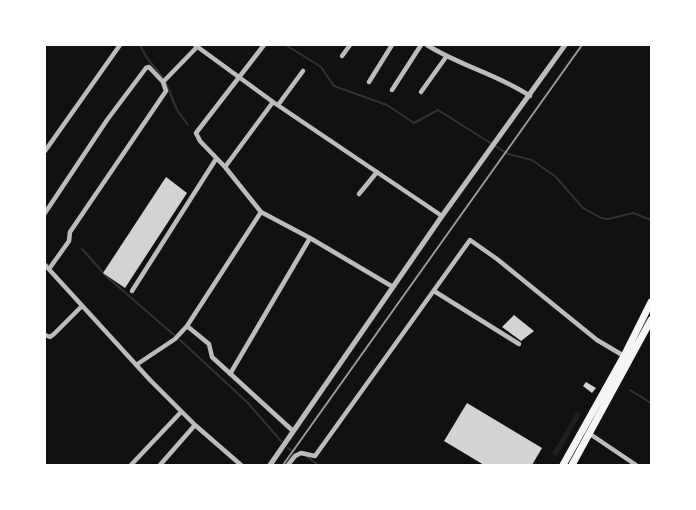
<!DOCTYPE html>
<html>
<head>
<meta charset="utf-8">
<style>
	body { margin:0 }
	#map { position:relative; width:696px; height:510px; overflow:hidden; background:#111; font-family:"Exo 2",sans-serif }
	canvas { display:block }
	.frame { position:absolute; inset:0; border:46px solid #fff; pointer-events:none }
</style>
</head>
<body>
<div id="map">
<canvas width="696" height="510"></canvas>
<div class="frame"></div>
</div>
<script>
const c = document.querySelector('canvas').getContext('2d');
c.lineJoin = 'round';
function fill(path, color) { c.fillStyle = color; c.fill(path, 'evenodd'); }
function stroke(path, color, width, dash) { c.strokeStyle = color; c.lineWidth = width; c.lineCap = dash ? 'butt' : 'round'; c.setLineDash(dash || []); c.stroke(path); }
fill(new Path2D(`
	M 577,411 L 581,414 L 557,456 L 552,454 Z`), '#202020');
stroke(new Path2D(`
	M 140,45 L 147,58 L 164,79
	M 286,45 L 321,67 L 334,86 L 387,105 L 414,123 L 438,110 L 508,154 L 532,160 L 546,170 L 555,176 L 583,208 L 601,218 L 608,219 L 633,213 L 651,220
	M 166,83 L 177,110 L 188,125
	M 82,249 L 106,276 L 174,335
	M 180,340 L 247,402 L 281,441
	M 630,390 L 651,403
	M 288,448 L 291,450
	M 306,456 L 318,465`), '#333', 2);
fill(new Path2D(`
	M 166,177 L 187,193 L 125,288 L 103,273 Z
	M 514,315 L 534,331 L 521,341 L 502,327 Z
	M 586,382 L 596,388 L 592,393 L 583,386 Z
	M 467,403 L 542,448 L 532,465 L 484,465 L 444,441 Z`), '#d3d3d3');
stroke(new Path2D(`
	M 195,45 L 273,102 L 442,216
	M 427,45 C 460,66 497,74 530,96
	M 342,56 L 350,45
	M 369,82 L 392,45
	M 392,90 L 421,45
	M 421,92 L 446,57
	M 278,105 L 303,71
	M 45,151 L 120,45
	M 225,167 L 273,102
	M 359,194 L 377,172
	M 261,212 L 225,167 L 200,141 L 196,133 L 264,45
	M 45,213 L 107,120 L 146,68 L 149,67 L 163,82
	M 310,238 L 393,287
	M 45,265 L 150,380 L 195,425 L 241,465
	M 49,269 L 69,241 L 70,232 L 166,91 L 163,82 L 198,46
	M 132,291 L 216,159
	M 434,291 L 519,344
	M 187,326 L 261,212 L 310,238 L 230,374
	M 45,335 L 50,337 L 54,334 L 82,306
	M 136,365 L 175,339 L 187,326 L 209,344 L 212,357 L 293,431
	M 590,434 L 636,465
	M 131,465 L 181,412
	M 160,465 L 195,425
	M 288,465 L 295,456 L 301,453 L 315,456 L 470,240 L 497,259 L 597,340 L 624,356`), '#bcbcbc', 4.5);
stroke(new Path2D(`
	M 270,465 L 442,216 L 565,45`), '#bcbcbc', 5);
stroke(new Path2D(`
	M 563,465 L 624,356 L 651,302
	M 572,465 L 651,320`), '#f5f5f5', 7);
stroke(new Path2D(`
	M 283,465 L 582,45`), '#9a9a9a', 2);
</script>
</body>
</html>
